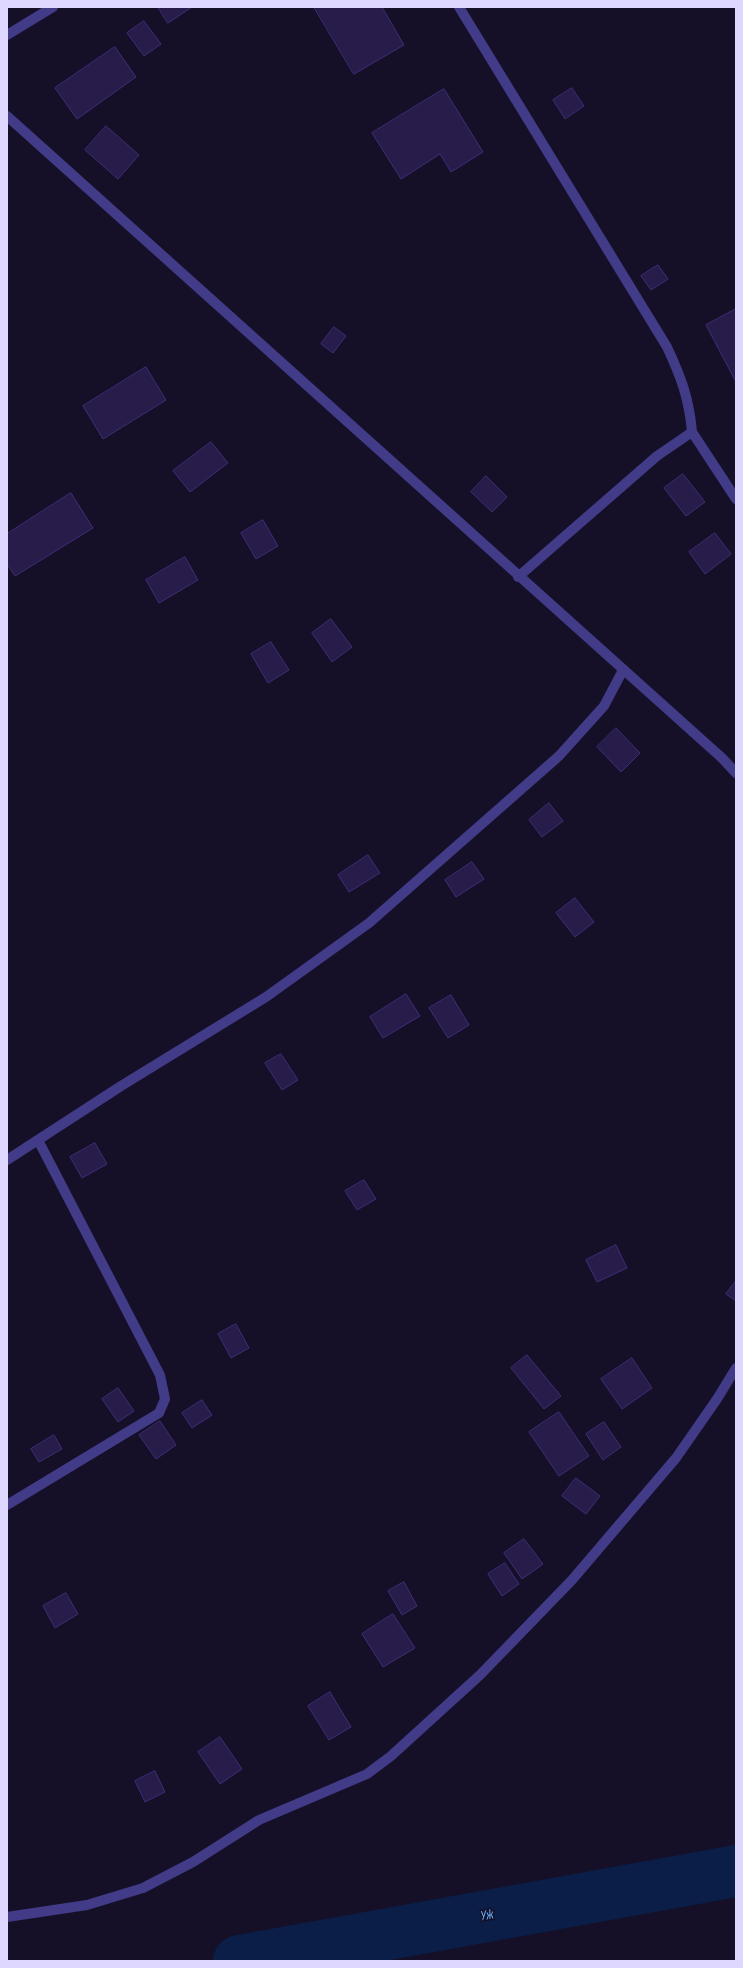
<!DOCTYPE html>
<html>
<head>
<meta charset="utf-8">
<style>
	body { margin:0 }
	#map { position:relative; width:743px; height:1968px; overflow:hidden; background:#151028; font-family:"Sofia Sans Condensed",sans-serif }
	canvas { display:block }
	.frame { position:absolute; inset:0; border:8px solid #ded7ff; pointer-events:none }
</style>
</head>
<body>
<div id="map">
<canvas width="743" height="1968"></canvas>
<div class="frame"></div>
</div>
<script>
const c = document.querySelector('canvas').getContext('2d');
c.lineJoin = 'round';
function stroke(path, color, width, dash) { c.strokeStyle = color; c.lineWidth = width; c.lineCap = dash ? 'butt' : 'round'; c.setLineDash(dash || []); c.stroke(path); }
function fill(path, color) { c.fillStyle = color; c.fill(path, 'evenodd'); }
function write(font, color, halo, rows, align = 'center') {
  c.font = font + ' "Sofia Sans Condensed",sans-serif'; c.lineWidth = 3.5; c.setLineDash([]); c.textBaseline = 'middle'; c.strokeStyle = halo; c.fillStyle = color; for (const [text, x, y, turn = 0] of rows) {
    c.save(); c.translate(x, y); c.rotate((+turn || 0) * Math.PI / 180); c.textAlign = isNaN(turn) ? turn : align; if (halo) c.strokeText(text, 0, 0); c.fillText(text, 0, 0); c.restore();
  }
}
stroke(new Path2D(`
	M 239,1961 L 736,1871`), '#0a1e47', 52);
const building = new Path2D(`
	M 158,7 L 192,7 L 168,23 Z
	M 314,7 L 382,7 L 404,45 L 354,74 Z
	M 144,21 L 161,44 L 144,56 L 127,33 Z
	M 115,47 L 136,77 L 77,119 L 55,88 Z
	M 572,88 L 584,106 L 565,119 L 553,100 Z
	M 444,89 L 483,152 L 451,172 L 440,154 L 401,179 L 372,133 Z
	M 106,126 L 139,155 L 118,179 L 85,150 Z
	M 658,265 L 668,279 L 651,290 L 641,276 Z
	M 736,309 L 736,382 L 706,325 Z
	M 334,327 L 346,336 L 333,353 L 321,344 Z
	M 146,367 L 166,400 L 103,439 L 83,406 Z
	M 211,442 L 228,463 L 190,492 L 173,471 Z
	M 683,474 L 705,502 L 686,516 L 664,488 Z
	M 486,476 L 507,497 L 492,512 L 471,492 Z
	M 71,493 L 93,528 L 15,576 L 7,564 L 7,534 Z
	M 263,520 L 278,546 L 256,559 L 241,533 Z
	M 715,533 L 731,554 L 705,574 L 689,552 Z
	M 185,557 L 198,580 L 159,603 L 146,580 Z
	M 331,619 L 352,647 L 332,662 L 312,633 Z
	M 271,642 L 289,670 L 268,683 L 251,654 Z
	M 616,728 L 640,753 L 621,772 L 597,747 Z
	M 549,803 L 563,821 L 542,837 L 529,820 Z
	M 368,855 L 380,873 L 349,892 L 338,875 Z
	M 472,862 L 484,879 L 456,897 L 445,880 Z
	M 575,898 L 594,922 L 575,937 L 556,913 Z
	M 406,994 L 420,1016 L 383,1038 L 370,1017 Z
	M 451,995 L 469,1025 L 448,1038 L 429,1008 Z
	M 281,1054 L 298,1080 L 282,1090 L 265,1063 Z
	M 95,1143 L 107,1164 L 82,1178 L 70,1157 Z
	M 364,1180 L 376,1199 L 357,1210 L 345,1191 Z
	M 616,1245 L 627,1268 L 597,1282 L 586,1260 Z
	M 736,1281 L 736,1301 L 726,1294 Z
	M 236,1324 L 249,1348 L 231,1358 L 218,1334 Z
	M 527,1355 L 561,1396 L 544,1409 L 511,1368 Z
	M 632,1358 L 652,1388 L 622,1409 L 601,1379 Z
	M 118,1388 L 134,1411 L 118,1422 L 102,1399 Z
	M 202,1400 L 212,1415 L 192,1428 L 182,1413 Z
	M 559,1412 L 589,1456 L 559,1476 L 529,1432 Z
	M 160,1421 L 176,1445 L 156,1459 L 139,1435 Z
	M 604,1422 L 621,1447 L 603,1460 L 586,1434 Z
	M 54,1435 L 62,1449 L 39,1462 L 31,1449 Z
	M 576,1478 L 600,1496 L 586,1514 L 562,1496 Z
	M 524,1539 L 543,1564 L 522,1579 L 504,1553 Z
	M 505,1563 L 519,1584 L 502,1596 L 488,1574 Z
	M 404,1582 L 417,1606 L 402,1615 L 388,1591 Z
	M 66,1593 L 78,1614 L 55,1628 L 43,1606 Z
	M 393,1614 L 415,1648 L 383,1667 L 362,1634 Z
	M 330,1692 L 351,1727 L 329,1740 L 308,1706 Z
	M 220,1737 L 242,1769 L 220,1784 L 198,1752 Z
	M 155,1771 L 165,1792 L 145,1802 L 135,1781 Z`);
fill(building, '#271c4a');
stroke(building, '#3f2e76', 1);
stroke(new Path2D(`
	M 459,7 L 667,347 C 681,377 689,398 692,432
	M 7,35 L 53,7
	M 7,116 L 722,758 L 736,773
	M 518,577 L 657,456 L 692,432 L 736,499
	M 7,1160 L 121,1086 L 266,997 L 369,923 L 559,756 L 604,706 L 623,670
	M 7,1505 L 159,1413 L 165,1399 L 160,1375 L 38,1140
	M 7,1917 L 87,1905 L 143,1888 L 193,1862 L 259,1820 L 367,1774 L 391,1756 L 480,1675 L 572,1580 L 676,1458 L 717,1399 L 736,1368`), '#413b88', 10);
write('italic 14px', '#65b1ff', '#151028', [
	["Уж",487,1916,-10]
]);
</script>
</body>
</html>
